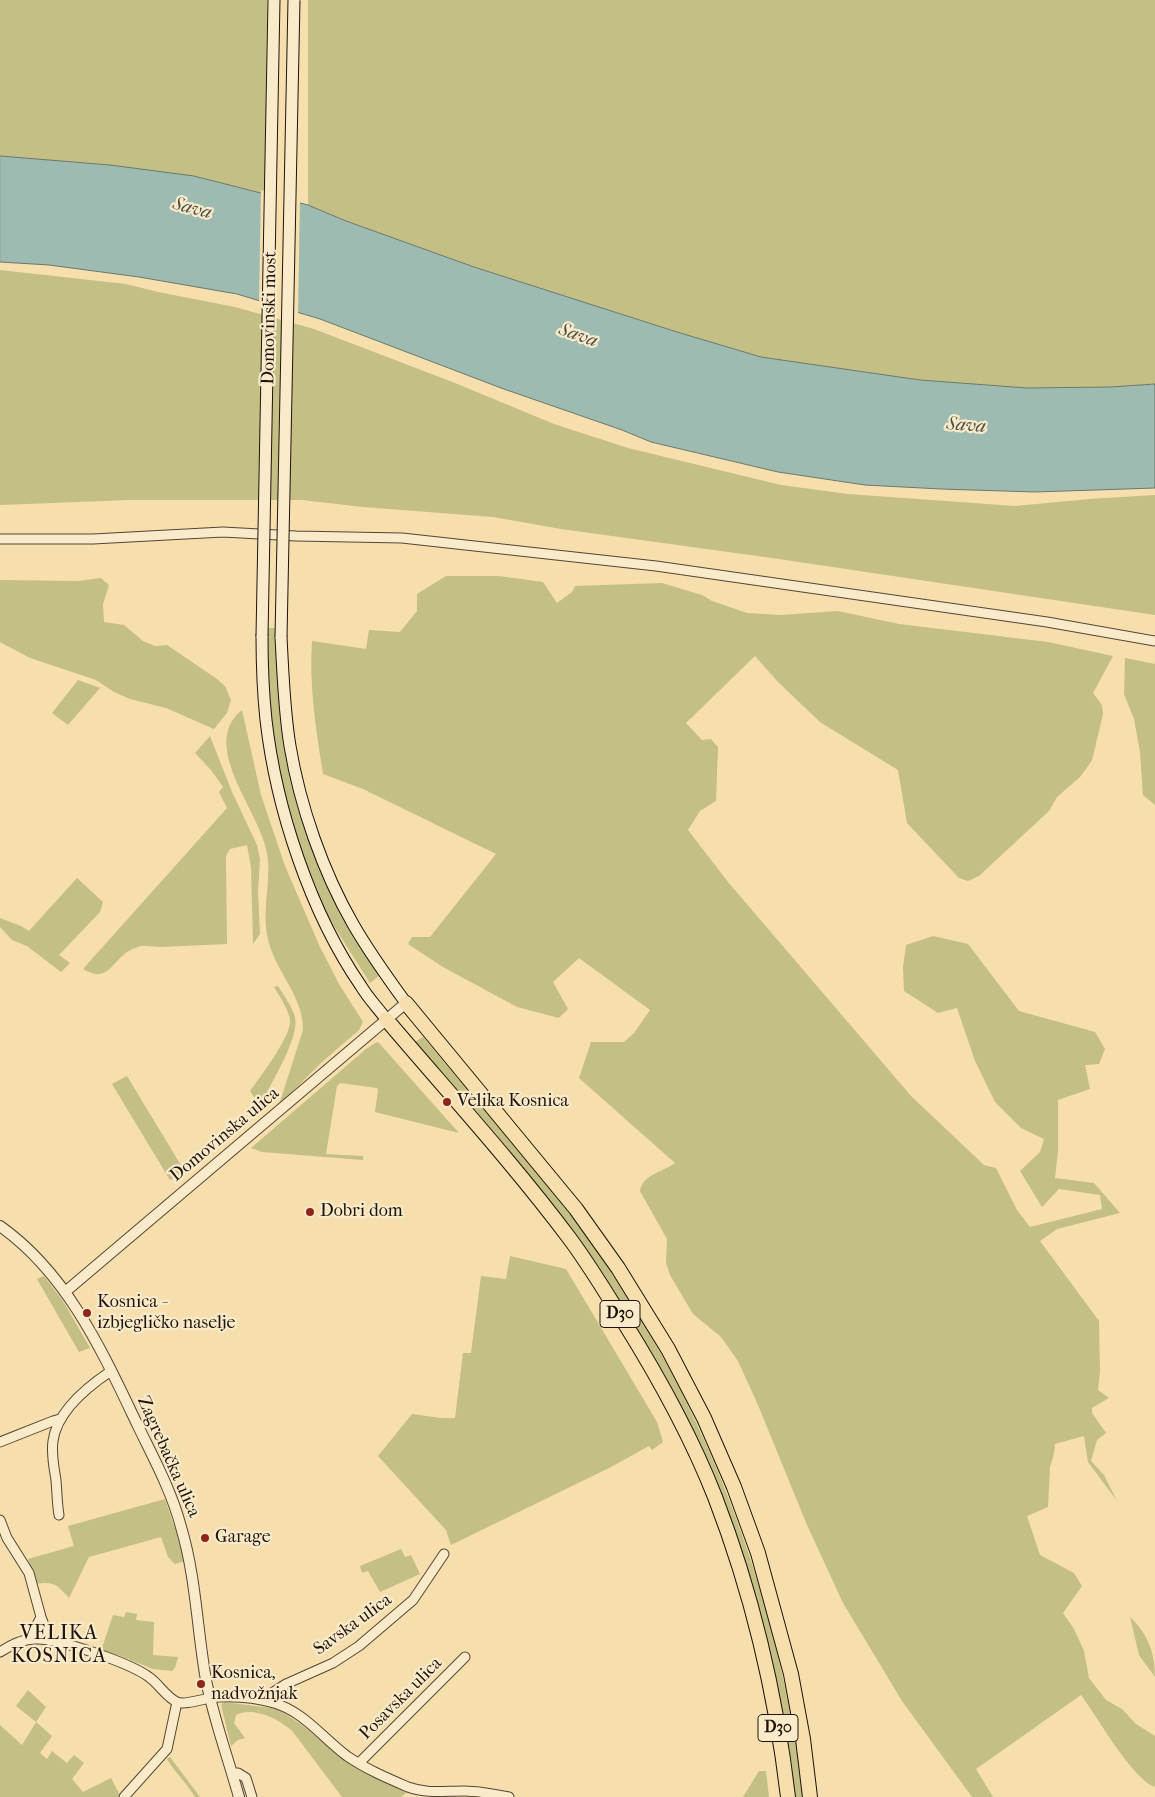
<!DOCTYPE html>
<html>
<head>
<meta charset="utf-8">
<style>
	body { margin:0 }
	canvas { display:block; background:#f6dead }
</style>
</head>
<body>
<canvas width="1155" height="1797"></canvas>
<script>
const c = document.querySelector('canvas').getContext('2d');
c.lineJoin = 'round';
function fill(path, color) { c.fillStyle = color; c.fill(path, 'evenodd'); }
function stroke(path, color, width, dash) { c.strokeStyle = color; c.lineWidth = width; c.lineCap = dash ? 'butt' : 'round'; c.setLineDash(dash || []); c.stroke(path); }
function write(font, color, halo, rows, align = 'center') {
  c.font = font + ' "IM FELL French Canon",serif'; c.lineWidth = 4.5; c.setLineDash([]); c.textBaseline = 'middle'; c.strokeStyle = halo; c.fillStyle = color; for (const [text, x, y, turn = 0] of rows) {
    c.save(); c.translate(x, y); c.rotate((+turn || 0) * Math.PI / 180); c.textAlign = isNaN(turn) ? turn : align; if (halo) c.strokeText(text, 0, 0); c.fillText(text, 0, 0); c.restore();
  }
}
fill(new Path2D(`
	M 0,0 L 267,0 L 266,194 L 194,176 L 110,165 L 0,156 Z
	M 308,0 L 1155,0 L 1155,384 L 1111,387 L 1027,388 L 920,380 L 761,357 L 677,332 L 474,267 L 346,221 L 308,205 Z
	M 0,270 L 126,284 L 158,292 L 235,307 L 314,329 L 455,383 L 554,424 L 628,448 L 781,485 L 848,494 L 1015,506 L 1090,499 L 1155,495 L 1155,615 L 772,558 L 561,529 L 493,517 L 363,507 L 302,500 L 129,500 L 0,505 Z
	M 446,576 L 499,576 L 543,582 L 557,603 L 572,592 L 575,586 L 662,583 L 702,595 L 712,601 L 747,613 L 781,615 L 838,611 L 899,624 L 1048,642 L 1113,656 L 1093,693 L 1102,705 L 1103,714 L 1095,748 L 1092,760 L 1086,769 L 1080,777 L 1057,797 L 1049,811 L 979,876 L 968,881 L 959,878 L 907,823 L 898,770 L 820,722 L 778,682 L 755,656 L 686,723 L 702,740 L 711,739 L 718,747 L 716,801 L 700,811 L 688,830 L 728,882 L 911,1096 L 984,1165 L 996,1168 L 1017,1210 L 1030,1227 L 1102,1209 L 1100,1195 L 1059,1189 L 1042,1207 L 1020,1171 L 1040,1152 L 1044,1139 L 1021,1128 L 995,1102 L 975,1061 L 957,1008 L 938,1013 L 904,991 L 903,967 L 906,945 L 933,936 L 968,944 L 1019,1011 L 1095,1032 L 1105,1049 L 1099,1064 L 1085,1065 L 1090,1089 L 1058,1100 L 1058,1151 L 1055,1178 L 1094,1183 L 1120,1213 L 1057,1229 L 1040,1241 L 1099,1321 L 1100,1371 L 1098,1390 L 1109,1398 L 1092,1408 L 1092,1413 L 1106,1433 L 1097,1440 L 1091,1461 L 1104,1475 L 1117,1501 L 1088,1462 L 1084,1436 L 1055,1444 L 1054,1454 L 1050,1467 L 1048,1507 L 1027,1516 L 1040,1555 L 1074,1573 L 1082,1586 L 1063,1613 L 1074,1629 L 1084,1651 L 1089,1678 L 1106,1700 L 1122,1709 L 1136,1724 L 1155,1736 L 1155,1787 C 1132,1779 1097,1716 1081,1695 L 976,1769 L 993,1797 L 972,1797 L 902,1701 L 843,1603 L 807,1525 L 758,1405 L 738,1361 L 721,1337 L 693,1314 L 670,1275 L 666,1263 L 667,1239 L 640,1191 C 643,1174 663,1172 675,1163 L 579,1078 L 591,1042 L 624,1042 L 634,1033 L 650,1010 L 579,958 L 553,982 L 568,1009 L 559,1018 L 517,1007 L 443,967 L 408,944 L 412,937 L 430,937 L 496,854 L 363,789 L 323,774 C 316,730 309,686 312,641 L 366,649 L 369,630 L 400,632 L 417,611 L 417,594 Z
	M 101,578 L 109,585 L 103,604 L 104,622 L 124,625 L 143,641 L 155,646 L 167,645 L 217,679 L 225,686 L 231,700 L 227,713 L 214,729 L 166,708 L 130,699 L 114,692 L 96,680 L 30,658 L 0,642 L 0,580 L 78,581 Z
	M 267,628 L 278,628 L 300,806 L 380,975 L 370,983 L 325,912 L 312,883 L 299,845 L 277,763 L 267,690 Z
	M 1125,658 L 1155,664 L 1155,805 L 1143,795 L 1140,752 L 1134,719 L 1124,694 Z
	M 78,680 L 100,688 L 68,725 L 52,713 Z
	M 242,710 L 261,795 L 285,866 L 320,947 L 339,984 L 363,1022 L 359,1030 L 322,1062 L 279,1105 L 303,1030 C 304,998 277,973 269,943 C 261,915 270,888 268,860 C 266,816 196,747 242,710 Z
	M 210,736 L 232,792 L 257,845 L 260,859 L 258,892 L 260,934 L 253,944 L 251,867 L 247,845 L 230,849 L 226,856 L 227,944 C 205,945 183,946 161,947 C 154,947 144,945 138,947 C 112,954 112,986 83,969 L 227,808 L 219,792 L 223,787 L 211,770 L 195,753 Z
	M 77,878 L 103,902 L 100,912 L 59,955 L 70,963 L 61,972 L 27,946 L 12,940 L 0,927 L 0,918 L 21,926 L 29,931 Z
	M 278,986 C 284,996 292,1006 295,1017 C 300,1038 269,1086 260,1106 L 250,1091 C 260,1077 293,1034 290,1019 C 287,1007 280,997 274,987 Z
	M 423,1037 L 458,1079 L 471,1091 C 518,1149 567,1206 608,1267 C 715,1426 780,1608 804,1797 L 794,1797 L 783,1710 L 756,1605 L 639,1333 L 413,1043 Z
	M 377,1042 L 379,1043 L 459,1133 L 375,1112 L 378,1090 L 377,1088 L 340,1083 L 337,1086 L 336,1092 L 326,1154 L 363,1156 L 363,1160 L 262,1152 L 251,1148 L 366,1049 Z
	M 127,1076 L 185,1172 L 170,1180 L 112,1084 Z
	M 510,1256 L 566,1269 L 657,1422 L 663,1442 L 652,1450 L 649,1446 L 609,1468 L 451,1545 L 446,1530 L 378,1456 L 412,1414 L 441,1418 L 455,1418 L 463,1353 L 471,1353 L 481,1276 L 506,1279 Z
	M 44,1276 L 63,1301 L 90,1348 L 79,1352 L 37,1279 Z
	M 165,1499 L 181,1546 L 185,1561 L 175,1564 L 168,1557 L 161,1537 L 89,1557 L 69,1598 C 57,1585 55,1581 36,1584 L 28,1559 L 74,1546 L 68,1526 Z
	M 401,1549 L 405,1557 L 411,1555 L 420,1574 L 380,1592 L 368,1571 L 362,1573 L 360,1566 Z
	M 126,1612 L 137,1614 L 136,1620 L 154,1622 L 153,1655 L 178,1657 L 175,1668 L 172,1671 L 153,1669 L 118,1655 L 101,1651 L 113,1615 L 124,1617 Z
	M 1130,1617 C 1148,1634 1155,1653 1155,1677 L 1139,1655 Z
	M 28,1690 L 46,1707 L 36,1722 L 52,1736 L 40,1753 L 47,1759 L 52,1751 L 67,1763 L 74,1755 L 84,1763 L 72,1779 L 83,1792 L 111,1778 L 121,1797 L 0,1797 L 0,1725 L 22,1745 L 36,1722 L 16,1706 Z
	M 224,1702 L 278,1709 L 302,1725 L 344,1759 L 409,1791 L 401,1797 L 342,1797 L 293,1732 C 280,1719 253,1706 236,1715 L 234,1723 L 245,1738 L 238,1740 L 231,1746 L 221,1705 Z
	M 170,1757 L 200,1797 L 195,1797 C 187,1783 175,1773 167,1759 Z
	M 759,1771 L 766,1771 L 769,1797 L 743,1797 Z`), '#c4bf84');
const water = new Path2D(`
	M 0,156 L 110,165 L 194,176 L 308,205 L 346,221 L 474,267 L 677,332 L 761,357 L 920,380 L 1027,388 L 1111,387 L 1155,384 L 1155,488 L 1035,492 L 941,489 L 865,485 L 778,472 L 651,442 L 622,430 L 501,388 L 320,319 L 237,294 L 139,277 L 49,265 L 0,262 Z`);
fill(water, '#9dbbb0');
stroke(water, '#6a786e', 1);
fill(new Path2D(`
	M 261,190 L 300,200 L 298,315 L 259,303 Z`), '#f6dead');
const minor = new Path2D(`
	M 0,539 L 93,539 L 223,532 L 296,536 L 402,538 L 656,566 L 1047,622 L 1155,641
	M 0,1442 L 53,1421 L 60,1419
	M 59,1515 C 57,1503 57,1492 56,1480 C 54,1467 51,1454 53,1441 C 57,1411 87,1387 111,1371
	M 0,1520 L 7,1538 L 29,1573 L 41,1617 L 50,1641
	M 26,1640 L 32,1634 L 41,1617
	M 0,1652 C 11,1645 22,1639 35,1639 C 58,1638 130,1663 149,1677 C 159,1684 166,1697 177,1702 C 185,1706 208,1697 218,1697 C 236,1696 257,1698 274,1703 C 303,1711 324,1739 347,1756 C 366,1769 387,1778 408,1787 C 427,1794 444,1791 464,1791 C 479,1791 494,1794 509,1797
	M 261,1700 L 286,1684 L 333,1663 L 359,1646 L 413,1600 L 444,1554
	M 359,1763 L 465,1657
	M 232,1773 L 238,1773 L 246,1778 L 252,1797
	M 124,1797 L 167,1749 L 177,1702`);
const tertiary = new Path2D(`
	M 0,1226 C 68,1274 103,1353 138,1426 C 154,1459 172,1492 181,1527 C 196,1577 197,1629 206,1680 C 214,1720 228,1758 239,1797
	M 65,1292 L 406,1003`);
const secondary = new Path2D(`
	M 262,636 C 262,664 263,692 266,720 C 276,808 310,912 361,986 C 368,998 378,1008 386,1019
	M 281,637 C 283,673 284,710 290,746 C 300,806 323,872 353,924 C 369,952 387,977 406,1003`);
const trunk = new Path2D(`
	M 406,1003 L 576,1209 L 618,1268 L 668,1349 L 704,1418 L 734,1487 L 758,1553 L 791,1674 L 803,1739 L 810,1797
	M 386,1019 C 448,1092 513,1163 570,1239 C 590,1266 607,1294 624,1322 C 659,1378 691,1436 715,1497 C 752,1593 776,1695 788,1797`);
stroke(minor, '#544634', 11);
stroke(tertiary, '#544634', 12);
stroke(secondary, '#1e140b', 13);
stroke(trunk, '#1e140b', 16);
stroke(minor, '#f9eaca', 9);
stroke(tertiary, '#f9eaca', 10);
stroke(secondary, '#f9eaca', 11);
stroke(trunk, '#f6dead', 14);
const secondaryBridge = new Path2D(`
	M 262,636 L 274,0
	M 281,637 L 294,0`);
stroke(secondaryBridge, '#1e140b', 13, []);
stroke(secondaryBridge, '#f9eaca', 11);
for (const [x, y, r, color] of [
	[447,1102,5,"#8f2418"],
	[310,1212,5,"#8f2418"],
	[87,1313,5,"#8f2418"],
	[205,1538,5,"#8f2418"],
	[201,1684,5,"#8f2418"]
]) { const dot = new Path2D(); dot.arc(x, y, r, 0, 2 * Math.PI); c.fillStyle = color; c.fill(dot); stroke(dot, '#f9eaca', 2); }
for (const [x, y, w] of [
	[620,1314,40],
	[778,1728,40]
]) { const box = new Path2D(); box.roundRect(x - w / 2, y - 13.5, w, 27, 4); c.fillStyle = '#f9eaca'; c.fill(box); stroke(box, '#1e140b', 1); }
write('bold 16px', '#1e140b', null, [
	["D30",620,1314],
	["D30",778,1728]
]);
write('18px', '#1e140b', '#f9eaca', [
	["Domovinski most",270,318,-89],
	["Domovinska ulica",225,1135,-40],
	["Zagrebačka ulica",168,1457,66],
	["Savska ulica",353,1625,-36],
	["Posavska ulica",401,1699,-45]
]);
write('18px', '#1e140b', '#f9eaca', [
	["Velika Kosnica",457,1102],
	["Dobri dom",320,1212],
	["Kosnica -",97,1303],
	["izbjegličko naselje",97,1324],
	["Garage",215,1538],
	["Kosnica,",211,1674],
	["nadvožnjak",211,1695]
], 'left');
write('italic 19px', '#4a4e45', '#f9eaca', [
	["Sava",192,209,15],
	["Sava",578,336,19],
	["Sava",966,426,4]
]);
c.letterSpacing = '1px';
write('20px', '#1e140b', '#f9eaca', [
	["VELIKA",59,1634],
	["KOSNICA",59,1657]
]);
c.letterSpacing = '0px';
</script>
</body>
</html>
